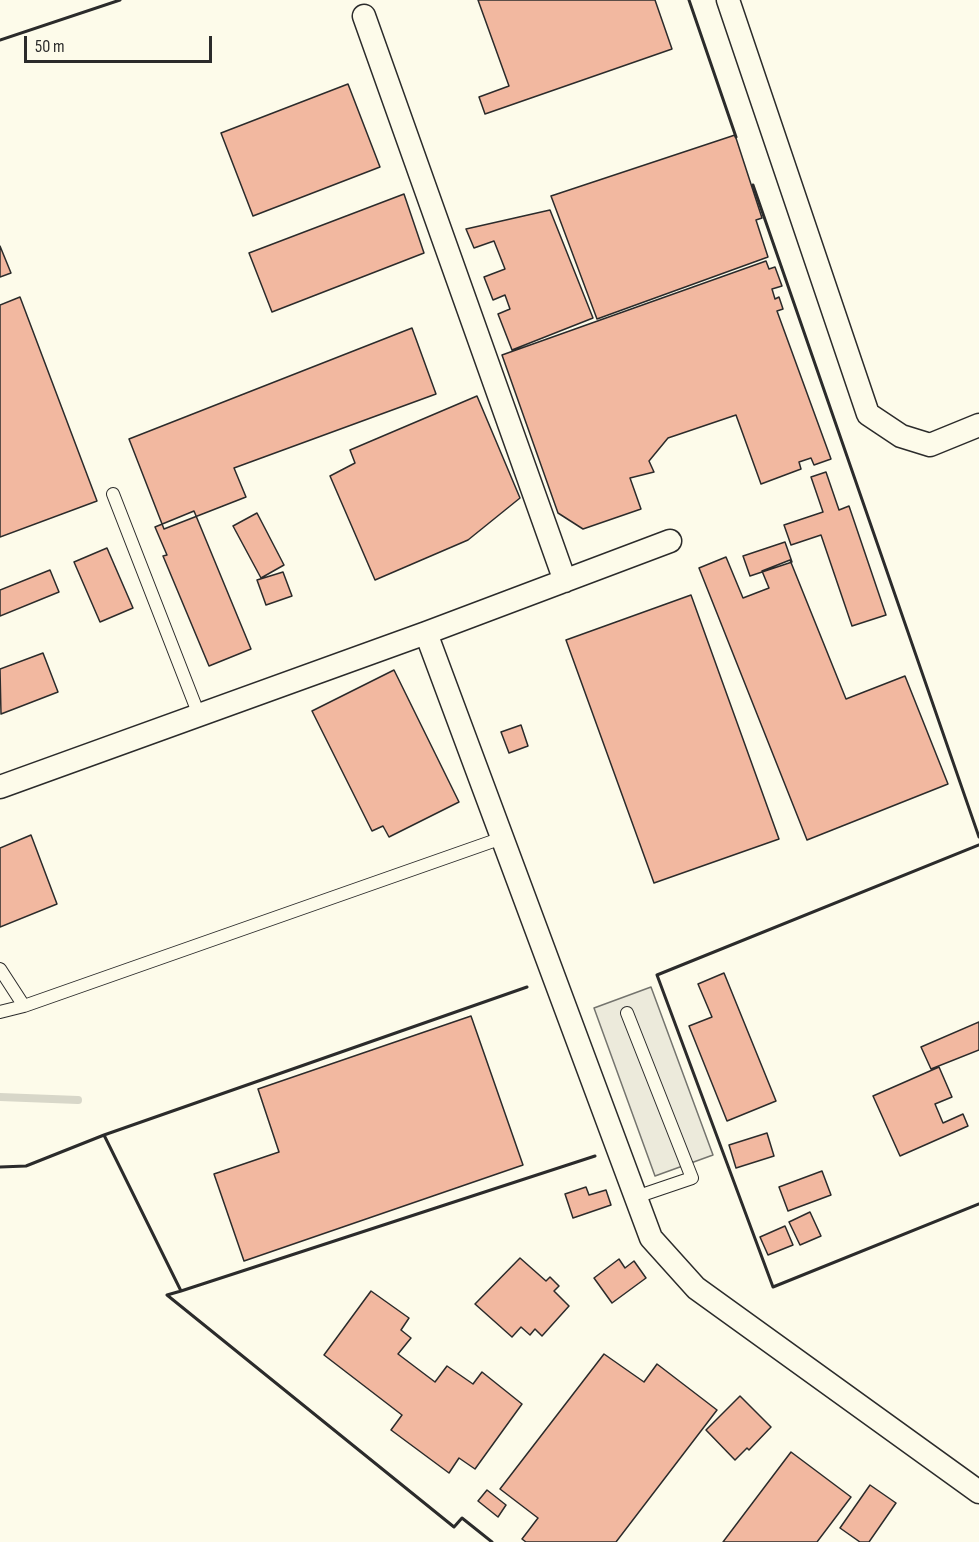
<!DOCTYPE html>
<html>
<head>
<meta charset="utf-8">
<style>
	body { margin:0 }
	#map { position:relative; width:979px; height:1542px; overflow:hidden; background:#fdfbea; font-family:"Sofia Sans Condensed",sans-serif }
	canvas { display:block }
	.scale { position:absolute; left:24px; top:36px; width:188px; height:27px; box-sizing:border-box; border:3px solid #2b2b2b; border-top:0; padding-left:8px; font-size:18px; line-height:21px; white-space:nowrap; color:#2b2b2b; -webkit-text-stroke:4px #fdfbea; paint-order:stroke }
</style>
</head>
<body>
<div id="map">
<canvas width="979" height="1542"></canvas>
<div class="scale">50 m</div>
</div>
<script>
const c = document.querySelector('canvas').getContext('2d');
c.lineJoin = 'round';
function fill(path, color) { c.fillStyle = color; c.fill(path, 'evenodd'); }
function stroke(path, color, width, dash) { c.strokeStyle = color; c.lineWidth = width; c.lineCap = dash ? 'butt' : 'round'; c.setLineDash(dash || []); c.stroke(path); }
const parking = new Path2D(`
	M 651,987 L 713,1155 L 655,1176 L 594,1008 Z`);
fill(parking, '#eceadb');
stroke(parking, '#74746e', 1.5);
stroke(new Path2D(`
	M 0,1097 L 78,1100`), '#d8d7c9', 8);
const building = new Path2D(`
	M 478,0 L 655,0 L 672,49 L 485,114 L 479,97 L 509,86 Z
	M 348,84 L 380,167 L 253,216 L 221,133 Z
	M 735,135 L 762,218 L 756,220 L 768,257 L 597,319 L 551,196 Z
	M 404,194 L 424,253 L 272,312 L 249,253 Z
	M 550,210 L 593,318 L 512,350 L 498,314 L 510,309 L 505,295 L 493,300 L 484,277 L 505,269 L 494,241 L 474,248 L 466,229 Z
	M 0,246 L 11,273 L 0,277 Z
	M 766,261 L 769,269 L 775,267 L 782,286 L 772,289 L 775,299 L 779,297 L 783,309 L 777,311 L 831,459 L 814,465 L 811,458 L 799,462 L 801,469 L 761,484 L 736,415 L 668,438 L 649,461 L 654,472 L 630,478 L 641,509 L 583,529 L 558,513 L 502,355 Z
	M 20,297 L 97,501 L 0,537 L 0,305 Z
	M 412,328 L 436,394 L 234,468 L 246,497 L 164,529 L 129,439 Z
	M 477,396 L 520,498 L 468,540 L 375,580 L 330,476 L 355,463 L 350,450 Z
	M 826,472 L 839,510 L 849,506 L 886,615 L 852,626 L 821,535 L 791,545 L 784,525 L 823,512 L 811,477 Z
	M 194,511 L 251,649 L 209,666 L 163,556 L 167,555 L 155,527 Z
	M 257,513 L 284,565 L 261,578 L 233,526 Z
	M 785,542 L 792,562 L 750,576 L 743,556 Z
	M 107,548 L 133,608 L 100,622 L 74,562 Z
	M 726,557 L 743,598 L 769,588 L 762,571 L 790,560 L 846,699 L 905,676 L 948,784 L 807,840 L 699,568 Z
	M 50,570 L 59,592 L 0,616 L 0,590 Z
	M 283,572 L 292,596 L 266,605 L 257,580 Z
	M 691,595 L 779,839 L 654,883 L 566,640 Z
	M 43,653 L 58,692 L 1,714 L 0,669 Z
	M 394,670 L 459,802 L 389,837 L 383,826 L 372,831 L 312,711 Z
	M 521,725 L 528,746 L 509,753 L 501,732 Z
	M 31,835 L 57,904 L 0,927 L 0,848 Z
	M 724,973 L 776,1101 L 727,1121 L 689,1026 L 712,1017 L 698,984 Z
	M 471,1016 L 523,1165 L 244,1261 L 214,1174 L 279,1152 L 258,1089 Z
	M 979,1022 L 979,1050 L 931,1069 L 921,1047 Z
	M 939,1067 L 952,1097 L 935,1104 L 943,1123 L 963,1114 L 968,1126 L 900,1156 L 873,1096 Z
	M 767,1133 L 774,1156 L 736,1168 L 729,1145 Z
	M 822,1171 L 831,1195 L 788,1211 L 779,1187 Z
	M 586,1187 L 589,1195 L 606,1190 L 611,1205 L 573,1218 L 565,1194 Z
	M 810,1212 L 821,1236 L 800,1245 L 789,1222 Z
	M 785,1226 L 793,1245 L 768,1255 L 760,1237 Z
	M 520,1258 L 546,1281 L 550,1277 L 559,1286 L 554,1291 L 569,1306 L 542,1336 L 535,1329 L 530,1335 L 521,1327 L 512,1337 L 475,1304 Z
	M 619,1259 L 625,1268 L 634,1261 L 646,1278 L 612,1303 L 594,1278 Z
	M 371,1291 L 409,1318 L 401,1330 L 411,1338 L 398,1354 L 435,1382 L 447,1366 L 473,1384 L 482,1372 L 522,1404 L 475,1469 L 459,1458 L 449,1473 L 391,1430 L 402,1415 L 324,1355 Z
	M 604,1354 L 644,1382 L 657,1364 L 717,1410 L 616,1542 L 526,1542 L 522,1539 L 538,1518 L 500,1489 Z
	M 740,1396 L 771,1427 L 749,1450 L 747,1448 L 735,1460 L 706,1430 Z
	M 791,1452 L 851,1497 L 817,1542 L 723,1542 Z
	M 870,1485 L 896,1503 L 869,1542 L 860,1542 L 840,1528 Z
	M 487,1490 L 506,1505 L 498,1517 L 478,1501 Z`);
fill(building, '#f2b8a0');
stroke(building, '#2b2b2b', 1.5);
const lane = new Path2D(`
	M 113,494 L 199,715
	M 0,969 L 24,1006
	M 0,1012 L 24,1006 L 502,838
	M 627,1013 L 692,1178 L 636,1197`);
const street = new Path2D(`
	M 728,0 L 868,414 L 901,436 L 930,445 L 979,425
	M 364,16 L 565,581
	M 426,633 L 651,1238 L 696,1288 L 979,1492
	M 0,787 L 426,633 L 670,541`);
stroke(lane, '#2b2b2b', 14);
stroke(street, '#2b2b2b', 25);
stroke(lane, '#fdfbea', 12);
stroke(street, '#fdfbea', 22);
stroke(new Path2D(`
	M 689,0 L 736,137
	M 0,40 L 120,0
	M 753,185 L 979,837
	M 979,845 L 657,975 L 773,1287 L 979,1204
	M 104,1135 L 527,987
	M 0,1167 L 26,1166 L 104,1135 L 181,1291 L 167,1295 L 454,1527 L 462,1518 L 492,1542
	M 181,1291 L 595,1156`), '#2b2b2b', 3);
</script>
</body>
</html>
